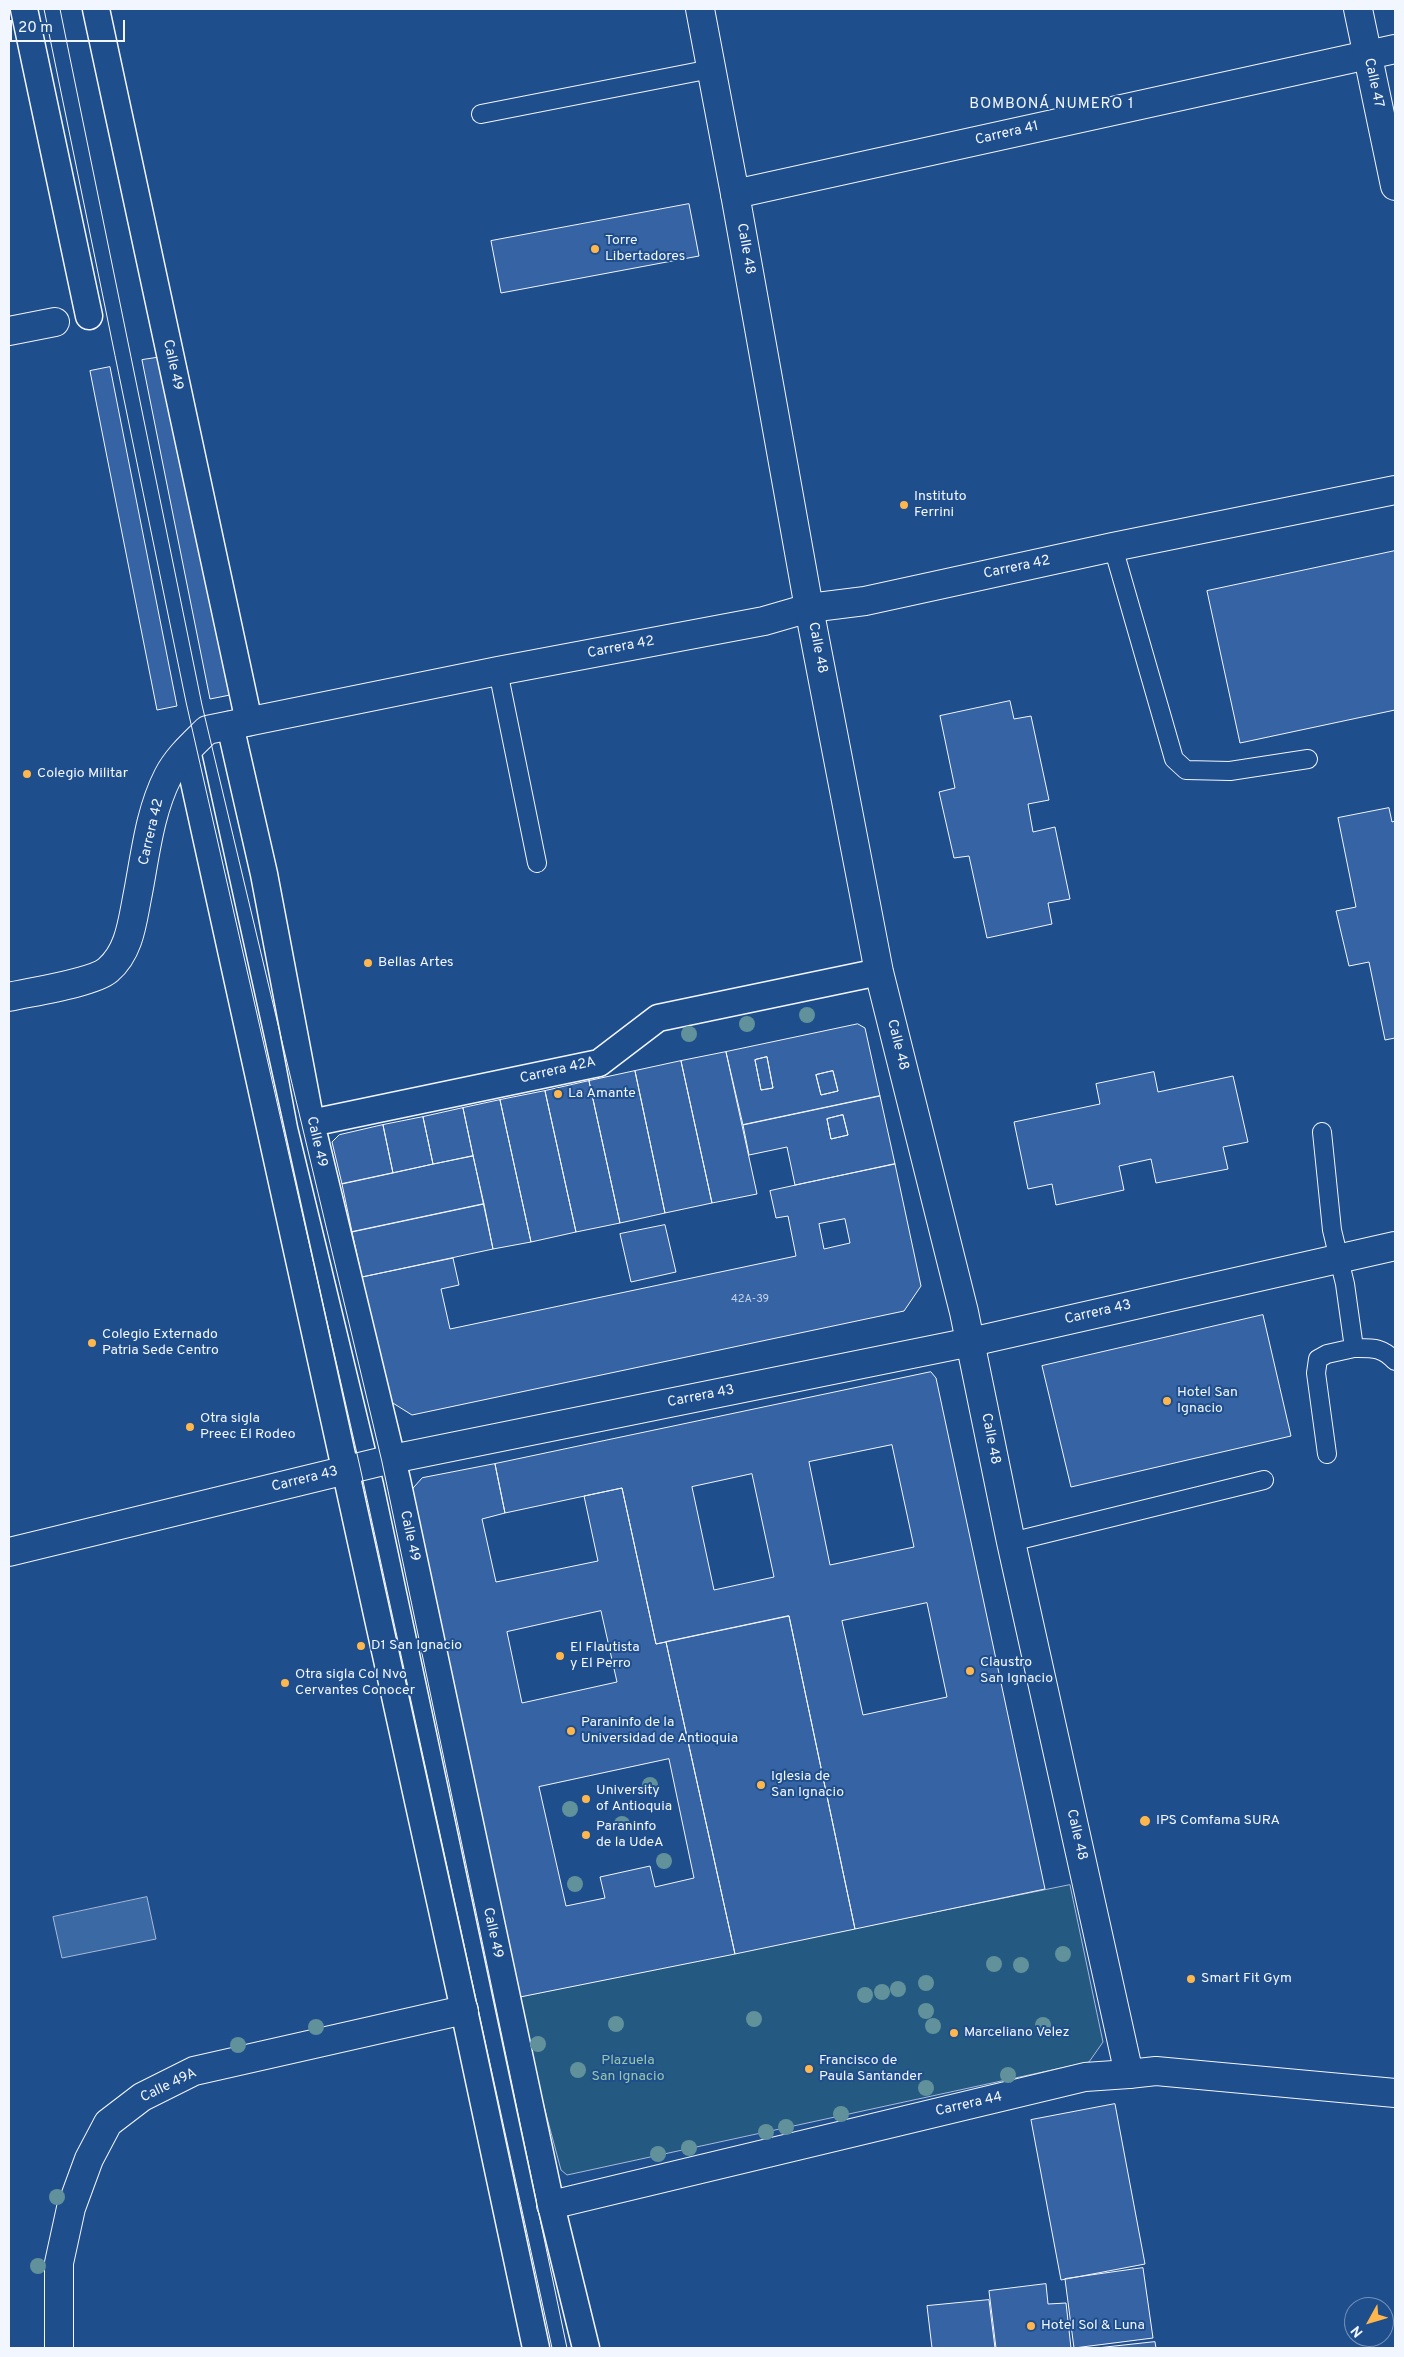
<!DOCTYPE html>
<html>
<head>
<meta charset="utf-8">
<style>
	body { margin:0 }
	#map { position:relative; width:1404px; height:2357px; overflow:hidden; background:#1f4e8c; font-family:Overpass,sans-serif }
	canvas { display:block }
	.frame { position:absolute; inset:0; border:10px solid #f2f6ff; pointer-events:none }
	.north { position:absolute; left:1344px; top:2297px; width:50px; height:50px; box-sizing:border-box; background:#1f4e8c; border:1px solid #7391ba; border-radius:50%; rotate:231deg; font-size:14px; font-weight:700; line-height:20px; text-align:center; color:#f2f6ff }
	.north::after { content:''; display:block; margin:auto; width:18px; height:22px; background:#ffb74d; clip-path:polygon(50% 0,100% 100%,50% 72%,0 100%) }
	.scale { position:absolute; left:10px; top:20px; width:115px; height:22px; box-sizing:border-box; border:2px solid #f2f6ff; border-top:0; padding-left:6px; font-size:15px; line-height:18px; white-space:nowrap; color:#f2f6ff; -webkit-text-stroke:4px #1f4e8c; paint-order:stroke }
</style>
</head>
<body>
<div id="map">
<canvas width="1404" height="2357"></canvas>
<div class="frame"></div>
<div class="north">N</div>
<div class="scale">20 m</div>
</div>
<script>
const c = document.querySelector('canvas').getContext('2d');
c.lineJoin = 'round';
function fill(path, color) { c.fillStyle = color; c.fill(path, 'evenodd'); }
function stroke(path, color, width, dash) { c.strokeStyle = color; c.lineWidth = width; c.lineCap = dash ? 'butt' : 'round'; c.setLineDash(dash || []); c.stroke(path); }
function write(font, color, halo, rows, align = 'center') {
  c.font = font + ' Overpass,sans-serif'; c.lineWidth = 4; c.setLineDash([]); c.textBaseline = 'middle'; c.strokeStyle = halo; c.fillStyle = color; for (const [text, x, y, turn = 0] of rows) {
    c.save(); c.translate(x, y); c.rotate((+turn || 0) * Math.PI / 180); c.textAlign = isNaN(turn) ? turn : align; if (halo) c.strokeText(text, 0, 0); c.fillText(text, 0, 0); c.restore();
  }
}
const green = new Path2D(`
	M 1070,1885 L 1103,2042 L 1089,2062 L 567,2175 L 561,2170 L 515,1998 Z`);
fill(green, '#245a82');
stroke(green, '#a8bbd7', 1);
const water = new Path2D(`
	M 147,1897 L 156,1939 L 62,1958 L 53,1917 Z`);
fill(water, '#3b69a3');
stroke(water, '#a8bbd7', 1);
const building = new Path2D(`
	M 689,204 L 699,256 L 501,293 L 491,241 Z
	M 162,357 L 230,695 L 210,699 L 142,360 Z
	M 110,367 L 177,706 L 157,710 L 90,371 Z
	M 1395,551 L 1395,710 L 1240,743 L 1207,591 Z
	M 1010,701 L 1014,719 L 1031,716 L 1049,800 L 1028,804 L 1033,832 L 1055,827 L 1070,899 L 1048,903 L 1052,924 L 987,938 L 969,856 L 954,858 L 939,792 L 955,788 L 940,716 Z
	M 1389,808 L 1392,822 L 1395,821 L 1395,1038 L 1385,1040 L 1369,962 L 1349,966 L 1336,911 L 1356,907 L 1338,818 Z
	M 858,1024 L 865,1028 L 880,1096 L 743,1125 L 726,1052 ZM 767,1057 L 773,1088 L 761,1090 L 755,1060 ZM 833,1071 L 838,1091 L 821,1095 L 816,1075 Z
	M 726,1052 L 757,1194 L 712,1203 L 681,1061 Z
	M 767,1057 L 773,1088 L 761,1090 L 755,1060 Z
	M 681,1061 L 712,1203 L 665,1213 L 635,1071 Z
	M 635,1071 L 665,1213 L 620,1223 L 589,1081 Z
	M 833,1071 L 838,1091 L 821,1095 L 816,1075 Z
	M 1154,1072 L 1158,1092 L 1233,1076 L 1248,1142 L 1223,1147 L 1228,1169 L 1156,1183 L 1151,1159 L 1119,1166 L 1124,1190 L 1056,1205 L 1052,1184 L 1028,1189 L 1014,1122 L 1100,1104 L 1096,1084 Z
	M 589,1081 L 620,1223 L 576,1232 L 545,1091 Z
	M 545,1091 L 576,1232 L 531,1242 L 500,1100 Z
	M 880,1096 L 895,1164 L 795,1185 L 787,1147 L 749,1155 L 743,1125 ZM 843,1115 L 848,1135 L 831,1139 L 827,1119 Z
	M 500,1100 L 531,1242 L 493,1249 L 463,1108 Z
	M 463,1108 L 473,1156 L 433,1164 L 423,1117 Z
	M 843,1115 L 848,1135 L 831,1139 L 827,1119 Z
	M 423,1117 L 433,1164 L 393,1173 L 383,1125 Z
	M 383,1125 L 393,1173 L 342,1184 L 332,1142 L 339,1135 Z
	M 473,1156 L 484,1204 L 352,1232 L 342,1184 Z
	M 895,1164 L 921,1286 L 904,1311 L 412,1415 L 388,1400 L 362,1277 L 453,1258 L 459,1285 L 441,1289 L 450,1329 L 796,1256 L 788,1216 L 776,1218 L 770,1191 ZM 845,1219 L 850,1243 L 824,1249 L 819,1224 Z
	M 484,1204 L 493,1249 L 362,1277 L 352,1232 Z
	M 665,1225 L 676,1272 L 631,1282 L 620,1234 Z
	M 1263,1315 L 1291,1436 L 1071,1487 L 1042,1366 Z
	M 931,1372 L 936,1378 L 1045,1889 L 855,1929 L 789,1616 L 656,1644 L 622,1488 L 505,1513 L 495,1464 ZM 892,1445 L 914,1547 L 830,1565 L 809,1462 ZM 752,1474 L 774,1577 L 714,1590 L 692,1487 ZM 927,1603 L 947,1697 L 863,1715 L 842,1621 Z
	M 495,1464 L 505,1513 L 482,1519 L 496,1582 L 598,1561 L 584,1496 L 622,1488 L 656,1644 L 666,1642 L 735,1954 L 515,1998 L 406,1496 L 422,1478 ZM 601,1611 L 617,1682 L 522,1703 L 507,1632 ZM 669,1759 L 694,1878 L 655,1887 L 650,1866 L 600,1877 L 605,1898 L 566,1906 L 539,1787 Z
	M 789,1616 L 855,1929 L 735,1954 L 666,1642 Z
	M 1115,2104 L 1145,2264 L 1061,2280 L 1031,2120 Z
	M 1143,2268 L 1153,2338 L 1074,2348 L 1065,2279 Z
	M 1046,2284 L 1048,2304 L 1066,2303 L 1071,2348 L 996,2348 L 989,2291 Z
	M 989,2300 L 995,2348 L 932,2348 L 927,2306 Z
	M 1155,2342 L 1156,2348 L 1097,2348 Z`);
fill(building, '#3563a3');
stroke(building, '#f2f6ff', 1);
const service = new Path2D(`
	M 481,114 L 711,69
	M 1113,547 L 1174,759 L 1186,770 L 1230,771 L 1308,759
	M 498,671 L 537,863
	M 1322,1132 L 1332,1230 L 1345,1284 L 1354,1348 C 1373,1348 1382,1347 1395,1361
	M 1327,1454 L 1316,1373 L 1318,1359 L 1327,1354 L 1354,1348
	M 1011,1542 L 1264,1480`);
const pedestrian = new Path2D(`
	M 24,9 L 89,316
	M 96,9 L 249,722
	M 230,725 L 264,874 L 311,1123 L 397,1480 L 551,2205 L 586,2348
	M 187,750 L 464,2010 L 536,2348
	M 311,1123 L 599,1063 L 658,1018 L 879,972`);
const minor = new Path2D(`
	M 735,194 L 1395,49
	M 9,331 L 55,322
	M 9,997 C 30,992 93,983 108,970 C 129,952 132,924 137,898 C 145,858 149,813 168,776 C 177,758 193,744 207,730 L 498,671 L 764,621 L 809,608 L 865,601 L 1113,547 L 1395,490
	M 551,2205 L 1085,2077 L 1129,2074
	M 59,2348 L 59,2263 L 71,2208 L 89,2159 L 108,2123 L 142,2097 L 194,2071 L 464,2010`);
const tertiary = new Path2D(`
	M 700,9 L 735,194 L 809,608 L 879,972 L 964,1312 L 1011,1542 L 1129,2074 L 1156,2071 L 1395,2093
	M 1358,9 L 1395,186`);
const secondary = new Path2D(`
	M 9,1552 L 392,1459 L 971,1342 L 1395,1246`);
stroke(service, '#f2f6ff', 20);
stroke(pedestrian, '#f2f6ff', 29);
stroke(minor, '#f2f6ff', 30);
stroke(tertiary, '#f2f6ff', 30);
stroke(secondary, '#f2f6ff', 30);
stroke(service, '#1f4e8c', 18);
stroke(pedestrian, '#1f4e8c', 26);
stroke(minor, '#1f4e8c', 28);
stroke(tertiary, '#1f4e8c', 28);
stroke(secondary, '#1f4e8c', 28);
stroke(new Path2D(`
	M 44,9 L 186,702 L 360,1467 L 552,2348
	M 60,9 L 202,705 L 382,1462 L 567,2348`), '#f2f6ff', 1);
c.fillStyle = '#61919a';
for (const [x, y] of [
	[807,1015],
	[747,1024],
	[689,1034],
	[650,1785],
	[570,1809],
	[622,1824],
	[664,1861],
	[575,1884],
	[1063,1954],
	[994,1964],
	[1021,1965],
	[926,1983],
	[898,1989],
	[882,1992],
	[865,1995],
	[926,2011],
	[754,2019],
	[616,2024],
	[1043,2025],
	[933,2026],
	[316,2027],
	[538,2044],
	[238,2045],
	[578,2070],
	[1008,2075],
	[926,2088],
	[841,2114],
	[786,2127],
	[766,2132],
	[689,2148],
	[658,2154],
	[57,2197],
	[38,2266]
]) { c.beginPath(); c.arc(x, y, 8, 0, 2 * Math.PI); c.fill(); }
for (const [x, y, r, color] of [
	[595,249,5,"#ffb74d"],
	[904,505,5,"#ffb74d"],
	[27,774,5,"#ffb74d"],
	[368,963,5,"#ffb74d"],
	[558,1094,5,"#ffb74d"],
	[92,1343,5,"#ffb74d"],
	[1167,1401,5,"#ffb74d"],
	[190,1427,5,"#ffb74d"],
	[361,1646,5,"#ffb74d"],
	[560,1656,5,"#ffb74d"],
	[970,1671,5,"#ffb74d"],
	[285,1683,5,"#ffb74d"],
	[571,1731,5,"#ffb74d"],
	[761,1785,5,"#ffb74d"],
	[586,1799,5,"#ffb74d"],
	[1145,1821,6,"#ffb74d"],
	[586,1835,5,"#ffb74d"],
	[1191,1979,5,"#ffb74d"],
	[954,2033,5,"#ffb74d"],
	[809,2069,5,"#ffb74d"],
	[1031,2326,5,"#ffb74d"]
]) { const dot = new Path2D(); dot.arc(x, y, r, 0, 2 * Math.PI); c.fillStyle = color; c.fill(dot); stroke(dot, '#1f4e8c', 2); }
write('11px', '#c3d1e8', null, [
	["42A-39",750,1300]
]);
write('14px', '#f2f6ff', '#1f4e8c', [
	["Calle 47",1373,83,78],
	["Carrera 41",1007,134,-13],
	["Calle 48",745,249,80],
	["Calle 49",172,365,78],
	["Carrera 42",1017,568,-12],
	["Carrera 42",621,648,-11],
	["Calle 48",817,648,79],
	["Carrera 42",152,832,-77],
	["Calle 48",897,1045,76],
	["Carrera 42A",558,1071,-13],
	["Calle 49",316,1142,77],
	["Carrera 43",1098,1313,-13],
	["Carrera 43",701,1397,-11],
	["Calle 48",990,1439,79],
	["Carrera 43",305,1480,-14],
	["Calle 49",409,1536,78],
	["Calle 48",1076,1835,77],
	["Calle 49",492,1933,78],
	["Calle 49A",169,2086,-26],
	["Carrera 44",969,2105,-13]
]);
write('14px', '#f2f6ff', '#1f4e8c', [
	["Torre",605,241],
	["Libertadores",605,257],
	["Instituto",914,497],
	["Ferrini",914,513],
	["Colegio Militar",37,774],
	["Bellas Artes",378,963],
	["La Amante",568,1094],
	["Colegio Externado",102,1335],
	["Patria Sede Centro",102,1351],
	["Hotel San",1177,1393],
	["Ignacio",1177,1409],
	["Otra sigla",200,1419],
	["Preec El Rodeo",200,1435],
	["D1 San Ignacio",371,1646],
	["El Flautista",570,1648],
	["y El Perro",570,1664],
	["Claustro",980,1663],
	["San Ignacio",980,1679],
	["Otra sigla Col Nvo",295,1675],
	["Cervantes Conocer",295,1691],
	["Paraninfo de la",581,1723],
	["Universidad de Antioquia",581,1739],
	["Iglesia de",771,1777],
	["San Ignacio",771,1793],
	["University",596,1791],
	["of Antioquia",596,1807],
	["IPS Comfama SURA",1156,1821],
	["Paraninfo",596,1827],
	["de la UdeA",596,1843],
	["Smart Fit Gym",1201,1979],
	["Marceliano Velez",964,2033],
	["Francisco de",819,2061],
	["Paula Santander",819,2077],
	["Hotel Sol & Luna",1041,2326]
], 'left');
write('14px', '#97c8a6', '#1f4e8c', [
	["Plazuela",628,2061],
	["San Ignacio",628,2077]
]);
c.letterSpacing = '1px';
write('15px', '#f2f6ff', '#1f4e8c', [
	["BOMBONÁ NUMERO 1",1052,105]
]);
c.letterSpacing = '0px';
</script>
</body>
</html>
